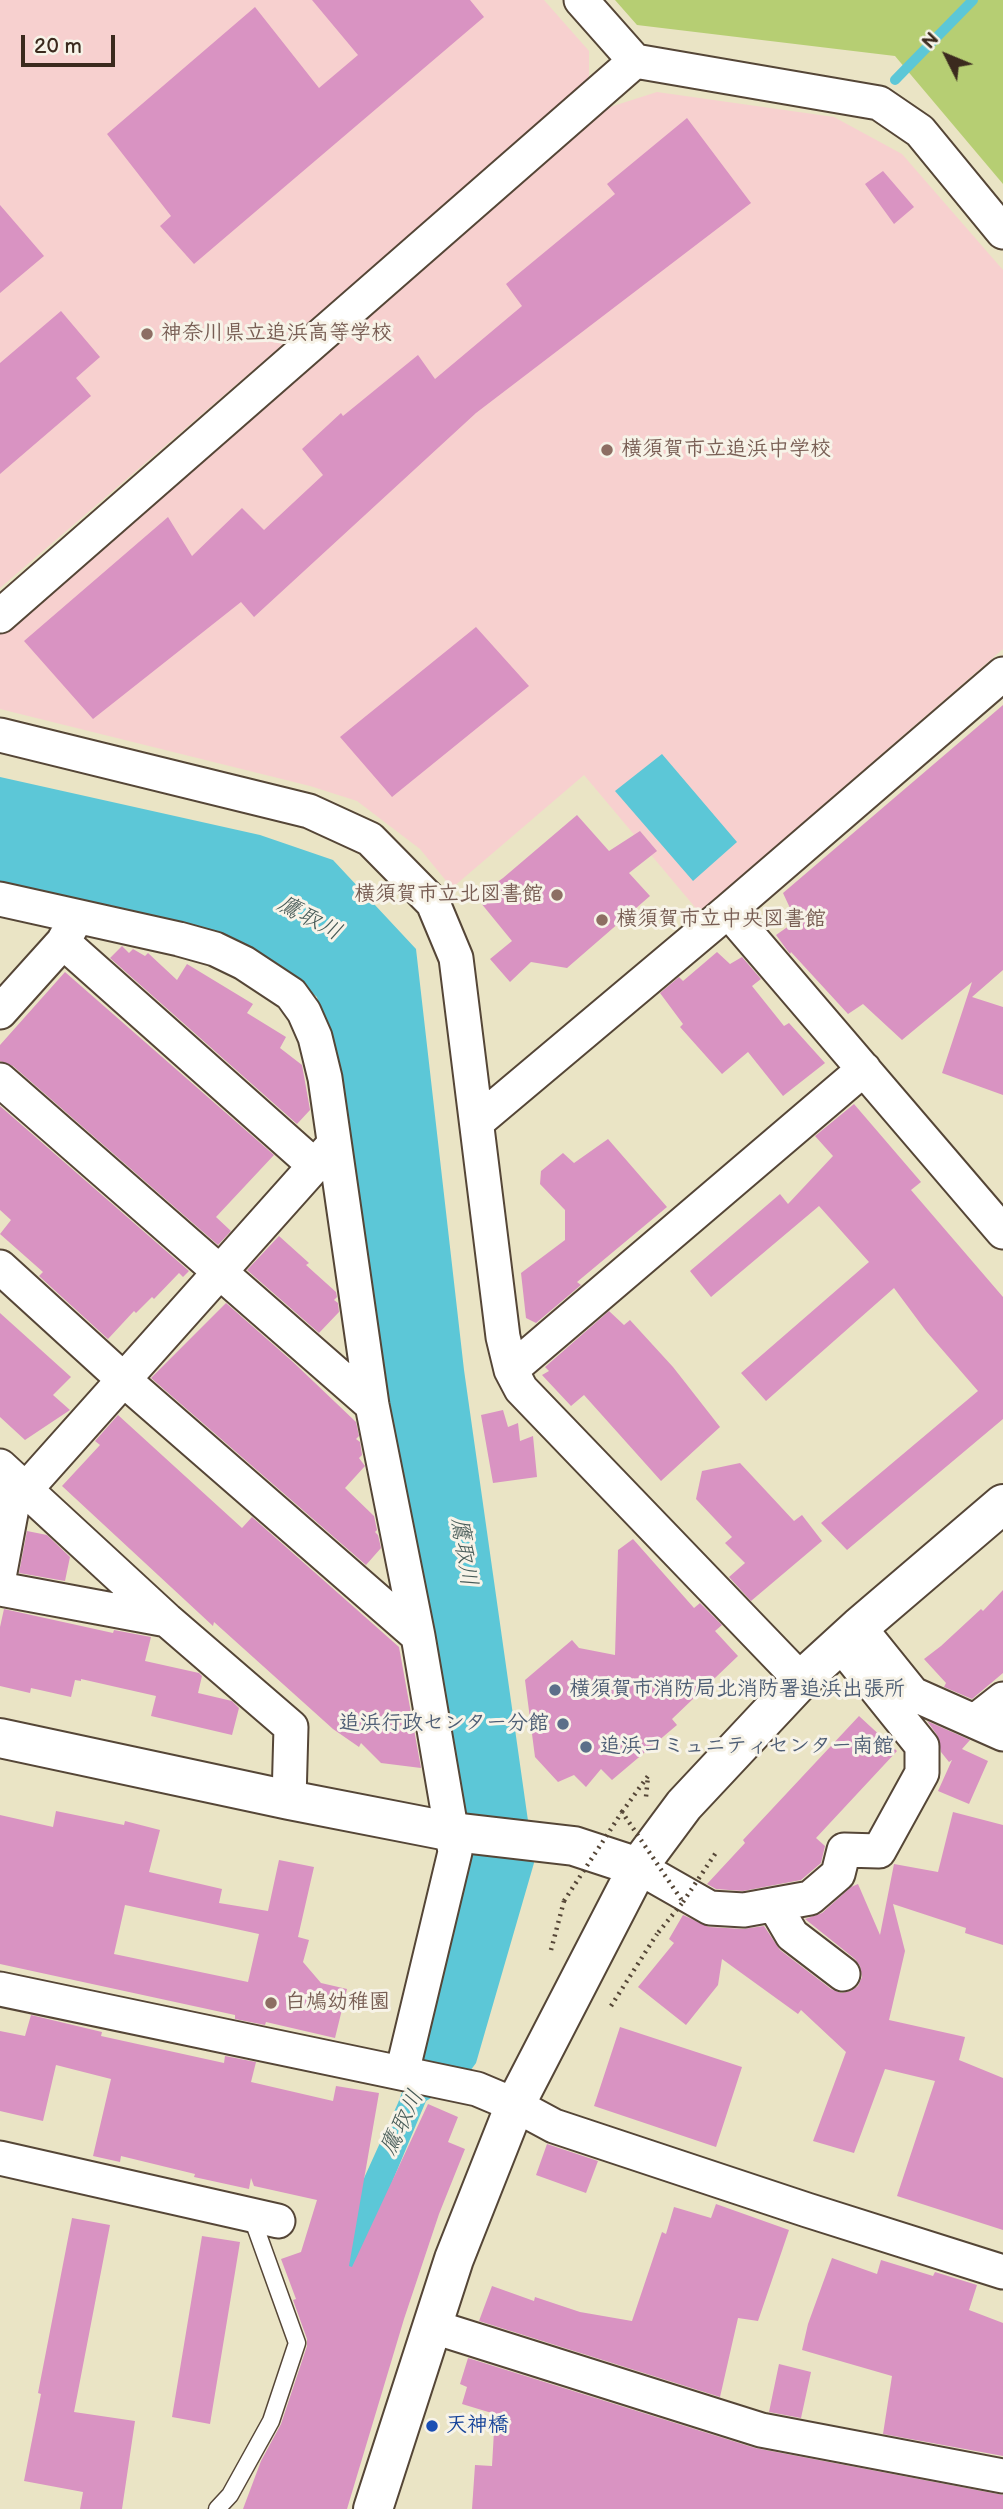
<!DOCTYPE html>
<html>
<head>
<meta charset="utf-8">
<style>
	body { margin:0 }
	#map { position:relative; width:1003px; height:2509px; overflow:hidden; background:#eae4c5; font-family:"Balsamiq Sans",sans-serif }
	canvas { display:block }
	.north { position:absolute; left:912px; top:21px; width:70px; height:70px; -webkit-text-stroke:5px #f7f3e8; paint-order:stroke; rotate:313deg; font-size:19px; font-weight:700; line-height:28px; text-align:center; color:#3b2a1e }
	.north::after { content:''; display:block; margin:auto; width:24px; height:32px; background:#3b2a1e; clip-path:polygon(50% 0,100% 100%,50% 72%,0 100%) }
	.scale { position:absolute; left:21px; top:35px; width:94px; height:32px; box-sizing:border-box; border:4px solid #3b2a1e; border-top:0; padding-left:9px; font-size:21px; line-height:24px; white-space:nowrap; color:#3b2a1e; -webkit-text-stroke:5px #f7f3e8; paint-order:stroke }
</style>
</head>
<body>
<div id="map">
<canvas width="1003" height="2509"></canvas>
<div class="north">N</div>
<div class="scale">20 m</div>
</div>
<script>
const c = document.querySelector('canvas').getContext('2d');
c.lineJoin = 'round';
function fill(path, color) { c.fillStyle = color; c.fill(path, 'evenodd'); }
function stroke(path, color, width, dash) { c.strokeStyle = color; c.lineWidth = width; c.lineCap = dash ? 'butt' : 'round'; c.setLineDash(dash || []); c.stroke(path); }
function write(font, color, halo, rows, align = 'center') {
  c.font = font + ' "Balsamiq Sans","Klee One",sans-serif'; c.lineWidth = 6; c.setLineDash([]); c.textBaseline = 'middle'; c.strokeStyle = halo; c.fillStyle = color; for (const [text, x, y, turn = 0] of rows) {
    c.save(); c.translate(x, y); c.rotate((+turn || 0) * Math.PI / 180); c.textAlign = isNaN(turn) ? turn : align; if (halo) c.strokeText(text, 0, 0); c.fillText(text, 0, 0); c.restore();
  }
}
fill(new Path2D(`
	M 0,0 L 544,0 L 589,51 L 589,81 L 0,588 Z
	M 657,92 L 834,117 L 902,154 L 1003,270 L 1003,649 L 699,912 L 584,775 L 452,888 L 420,849 L 357,801 L 310,786 L 0,709 L 0,631 L 610,107 Z`), '#f7d0cf');
fill(new Path2D(`
	M 615,0 L 1003,0 L 1003,184 L 895,56 L 637,25 Z`), '#b6ce73');
fill(new Path2D(`
	M 662,754 L 737,842 L 693,881 L 615,791 Z
	M 0,777 L 260,835 L 333,860 L 416,949 L 464,1370 L 534,1863 L 476,2063 L 465,2078 L 426,2101 L 393,2180 L 335,2357 L 360,2187 L 398,2103 L 417,2052 L 470,1849 L 317,997 L 263,954 L 206,929 L 0,883 Z`), '#5cc7d7');
stroke(new Path2D(`
	M 895,80 L 973,0`), '#5cc7d7', 10);
fill(new Path2D(`
	M 312,0 L 470,0 L 484,17 L 194,264 L 160,226 L 171,216 L 107,134 L 255,7 L 319,88 L 358,55 Z
	M 687,118 L 751,203 L 476,413 L 254,617 L 241,602 L 93,719 L 24,641 L 168,517 L 192,556 L 242,508 L 264,530 L 323,475 L 302,449 L 341,413 L 343,416 L 418,355 L 435,379 L 522,306 L 506,284 L 615,194 L 607,184 Z
	M 883,171 L 914,207 L 894,224 L 865,184 Z
	M 0,205 L 44,256 L 0,293 Z
	M 61,311 L 100,357 L 76,378 L 91,396 L 0,474 L 0,363 Z
	M 476,627 L 529,686 L 392,797 L 340,737 Z
	M 1003,705 L 1003,970 L 972,997 L 1003,1007 L 1003,1095 L 942,1073 L 972,982 L 902,1040 L 863,1004 L 848,1014 L 791,952 L 790,954 L 776,935 L 796,921 L 783,893 Z
	M 577,815 L 609,851 L 640,831 L 657,851 L 629,873 L 650,896 L 567,968 L 531,962 L 510,982 L 490,959 L 512,941 L 476,897 L 503,878 Z
	M 122,946 L 129,953 L 133,949 L 145,956 L 148,953 L 177,980 L 187,964 L 253,1004 L 247,1013 L 286,1037 L 280,1048 L 302,1065 L 309,1104 L 310,1110 L 297,1124 L 110,958 Z
	M 717,952 L 730,964 L 742,957 L 761,979 L 752,986 L 784,1026 L 789,1023 L 825,1063 L 783,1096 L 748,1052 L 722,1074 L 680,1027 L 683,1024 L 660,993 L 679,977 L 683,981 Z
	M 65,972 L 274,1155 L 216,1217 L 231,1231 L 218,1245 L 13,1066 L 0,1061 L 0,1045 Z
	M 854,1104 L 921,1182 L 911,1190 L 1003,1297 L 1003,1419 L 847,1550 L 821,1523 L 978,1391 L 926,1331 L 894,1288 L 766,1401 L 741,1373 L 869,1262 L 819,1206 L 711,1297 L 690,1271 L 780,1194 L 788,1204 L 833,1156 L 815,1136 Z
	M 0,1106 L 189,1271 L 183,1277 L 179,1273 L 154,1299 L 152,1297 L 136,1313 L 134,1311 L 108,1339 L 39,1276 L 43,1272 L 0,1234 L 11,1220 L 0,1210 Z
	M 608,1139 L 667,1207 L 577,1282 L 581,1285 L 536,1323 L 526,1318 L 521,1273 L 565,1240 L 565,1210 L 540,1184 L 541,1171 L 563,1153 L 574,1163 Z
	M 279,1236 L 309,1263 L 306,1265 L 336,1292 L 337,1297 L 334,1300 L 338,1303 L 339,1312 L 319,1333 L 247,1270 Z
	M 226,1303 L 293,1362 L 356,1422 L 359,1436 L 356,1439 L 360,1442 L 362,1455 L 359,1458 L 365,1466 L 345,1488 L 374,1516 L 377,1530 L 375,1532 L 378,1535 L 381,1548 L 366,1565 L 151,1378 Z
	M 609,1311 L 624,1325 L 630,1320 L 673,1367 L 720,1427 L 661,1481 L 584,1395 L 571,1406 L 542,1375 L 549,1371 L 545,1367 Z
	M 0,1313 L 71,1377 L 53,1395 L 70,1410 L 25,1440 L 0,1417 Z
	M 503,1410 L 508,1427 L 518,1423 L 520,1441 L 533,1436 L 537,1477 L 493,1483 L 481,1415 Z
	M 118,1415 L 242,1528 L 252,1517 L 399,1647 L 421,1768 L 381,1763 L 361,1743 L 359,1747 L 333,1729 L 214,1622 L 213,1626 L 62,1486 L 100,1445 L 95,1441 Z
	M 740,1463 L 794,1521 L 802,1515 L 822,1541 L 751,1601 L 729,1577 L 745,1563 L 725,1543 L 732,1537 L 696,1499 L 702,1471 Z
	M 27,1531 L 47,1535 L 70,1557 L 65,1581 L 19,1573 Z
	M 633,1539 L 694,1608 L 700,1603 L 722,1625 L 715,1631 L 738,1656 L 672,1719 L 677,1725 L 612,1780 L 601,1769 L 586,1787 L 574,1775 L 558,1782 L 535,1757 L 525,1680 L 572,1640 L 579,1648 L 615,1655 L 618,1550 Z
	M 1003,1590 L 1003,1673 L 972,1699 L 944,1687 L 946,1683 L 924,1659 L 941,1646 L 981,1609 L 983,1611 Z
	M 4,1609 L 113,1633 L 114,1630 L 151,1637 L 145,1661 L 199,1673 L 202,1676 L 198,1693 L 232,1701 L 239,1708 L 232,1735 L 151,1716 L 156,1696 L 81,1679 L 81,1681 L 75,1680 L 71,1697 L 31,1688 L 30,1693 L 0,1686 L 0,1627 Z
	M 859,1716 L 897,1751 L 816,1838 L 825,1846 L 821,1863 L 801,1880 L 743,1891 L 716,1889 L 707,1884 L 745,1843 L 743,1840 Z
	M 927,1721 L 970,1740 L 962,1749 L 988,1761 L 969,1804 L 938,1791 L 952,1760 L 949,1762 L 941,1752 L 937,1735 Z
	M 56,1811 L 124,1825 L 125,1821 L 160,1830 L 149,1872 L 222,1889 L 219,1903 L 268,1911 L 279,1860 L 314,1867 L 298,1937 L 309,1940 L 303,1962 L 321,1983 L 347,1989 L 335,2038 L 266,2022 L 265,2025 L 235,2019 L 235,2015 L 0,1964 L 0,1815 L 53,1827 ZM 125,1905 L 259,1934 L 248,1982 L 114,1954 Z
	M 953,1812 L 1003,1825 L 1003,1945 L 965,1933 L 966,1928 L 893,1904 L 905,1951 L 889,2020 L 965,2037 L 959,2060 L 1003,2078 L 1003,2230 L 897,2196 L 935,2081 L 885,2069 L 854,2153 L 813,2141 L 846,2052 L 801,2010 L 798,2014 L 722,1959 L 718,1985 L 686,2025 L 638,1987 L 674,1943 L 669,1939 L 683,1915 L 709,1927 L 743,1929 L 764,1926 L 780,1950 L 831,1989 L 841,1993 L 851,1991 L 858,1986 L 862,1977 L 860,1966 L 855,1959 L 805,1919 L 822,1913 L 851,1887 L 858,1884 L 880,1935 L 894,1864 L 938,1872 Z
	M 31,2015 L 102,2032 L 101,2036 L 224,2063 L 225,2056 L 256,2062 L 251,2082 L 333,2101 L 336,2086 L 379,2093 L 349,2266 L 352,2267 L 428,2104 L 458,2117 L 448,2142 L 465,2149 L 439,2214 L 404,2319 L 347,2509 L 243,2509 L 261,2461 L 281,2424 L 307,2346 L 307,2339 L 293,2300 L 296,2299 L 281,2259 L 301,2252 L 317,2200 L 254,2186 L 251,2178 L 249,2189 L 194,2177 L 195,2174 L 121,2156 L 120,2162 L 93,2156 L 111,2079 L 56,2065 L 43,2121 L 0,2111 L 0,2031 L 25,2036 Z
	M 620,2027 L 742,2067 L 716,2147 L 594,2106 Z
	M 547,2144 L 598,2161 L 586,2193 L 536,2175 Z
	M 716,2204 L 789,2230 L 758,2321 L 738,2318 L 720,2397 L 479,2321 L 492,2286 L 534,2301 L 535,2297 L 580,2312 L 632,2321 L 662,2232 L 666,2234 L 674,2207 L 711,2218 Z
	M 72,2218 L 110,2225 L 74,2412 L 135,2421 L 122,2509 L 80,2509 L 83,2492 L 24,2481 L 41,2394 L 38,2393 Z
	M 202,2236 L 240,2242 L 210,2424 L 172,2417 Z
	M 832,2258 L 877,2274 L 881,2260 L 933,2276 L 935,2272 L 977,2285 L 969,2310 L 1003,2323 L 1003,2456 L 883,2434 L 892,2376 L 802,2350 L 808,2324 Z
	M 468,2358 L 755,2448 L 1003,2495 L 1003,2509 L 472,2509 L 475,2465 L 492,2466 L 495,2414 L 462,2404 L 467,2387 L 460,2384 Z
	M 779,2364 L 811,2372 L 801,2418 L 769,2412 Z`), '#d993c2');
const service = new Path2D(`
	M 217,2509 L 230,2495 L 271,2421 L 297,2343 L 251,2215`);
const minor = new Path2D(`
	M 581,0 L 635,61
	M 0,616 L 635,61 L 879,103 L 920,131 L 1003,232
	M 0,735 L 309,811 L 370,839 L 433,903 L 456,958 L 503,1337 L 511,1370 L 521,1389 L 801,1680
	M 0,899 L 179,939 L 215,949 L 244,963 L 291,994 L 304,1012 L 315,1037 L 325,1078 L 372,1405 L 418,1636 L 455,1852 L 402,2073
	M 728,911 L 1003,1232
	M 63,942 L 315,1166
	M 0,1012 L 63,942 L 74,922
	M 0,1080 L 372,1405
	M 477,1122 L 728,911 L 1003,674
	M 0,1267 L 124,1380 L 418,1636
	M 511,1370 L 864,1069
	M 0,1466 L 167,1620 L 291,1727 L 289,1800
	M 26,1489 L 334,1144
	M 0,1572 L 14,1497 L 22,1486
	M 0,1589 L 167,1620
	M 859,1627 L 913,1694 L 1003,1734
	M 975,1721 L 1003,1699
	M 638,1867 L 710,1908 L 744,1910 L 810,1898 L 838,1874 L 844,1850 L 879,1851 L 922,1773 L 922,1746 L 840,1644
	M 775,1906 L 792,1935 L 843,1974
	M 0,1989 L 477,2089 L 515,2105 L 554,2126 L 807,2210 L 1003,2272
	M 0,2158 L 278,2221
	M 431,2326 L 761,2430 L 1003,2476`);
const tertiary = new Path2D(`
	M 0,1738 L 289,1800 L 453,1832 L 574,1846 L 638,1867
	M 373,2509 L 454,2259 L 515,2105 L 638,1867 L 684,1805 L 801,1680 L 859,1627 L 1003,1504`);
stroke(service, '#554637', 19);
stroke(minor, '#554637', 37);
stroke(tertiary, '#554637', 42);
stroke(new Path2D(`
	M 622,1812 L 648,1776 L 646,1797
	M 551,1950 L 564,1901
	M 611,2006 L 657,1934`), '#554637', 4.5, [2, 5]);
stroke(service, '#fff', 16);
stroke(minor, '#fff', 33);
stroke(tertiary, '#fff', 38);
stroke(new Path2D(`
	M 564,1901 L 622,1812 L 683,1902 L 657,1934
	M 683,1902 L 717,1851`), '#554637', 4.5, [2, 5]);
for (const [x, y, r, color] of [
	[147,334,7,"#8d6e63"],
	[607,450,7,"#8d6e63"],
	[557,895,7,"#8d6e63"],
	[602,920,7,"#8d6e63"],
	[555,1690,7,"#5c6f8a"],
	[563,1724,7,"#5c6f8a"],
	[586,1747,7,"#5c6f8a"],
	[271,2003,7,"#8d6e63"],
	[432,2426,7,"#1a4fb4"]
]) { const dot = new Path2D(); dot.arc(x, y, r, 0, 2 * Math.PI); c.fillStyle = color; c.fill(dot); stroke(dot, '#f7f3e8', 2.5); }
write('bold 21px', '#785e54', '#f7f3e8', [
	["神奈川県立追浜高等学校",161,334],
	["横須賀市立追浜中学校",621,450],
	["横須賀市立北図書館",543,895,"right"],
	["横須賀市立中央図書館",616,920],
	["白鳩幼稚園",285,2003]
], 'left');
write('bold 21px', '#4e5e75', '#f7f3e8', [
	["横須賀市消防局北消防署追浜出張所",569,1690],
	["追浜行政センター分館",549,1724,"right"],
	["追浜コミュニティセンター南館",600,1747]
], 'left');
write('bold 21px', '#164399', '#f7f3e8', [
	["天神橋",446,2426]
], 'left');
write('italic 23px', '#455956', '#f7f3e8', [
	["鷹取川",309,919,28],
	["鷹取川",463,1552,81],
	["鷹取川",403,2123,-64]
]);
</script>
</body>
</html>
